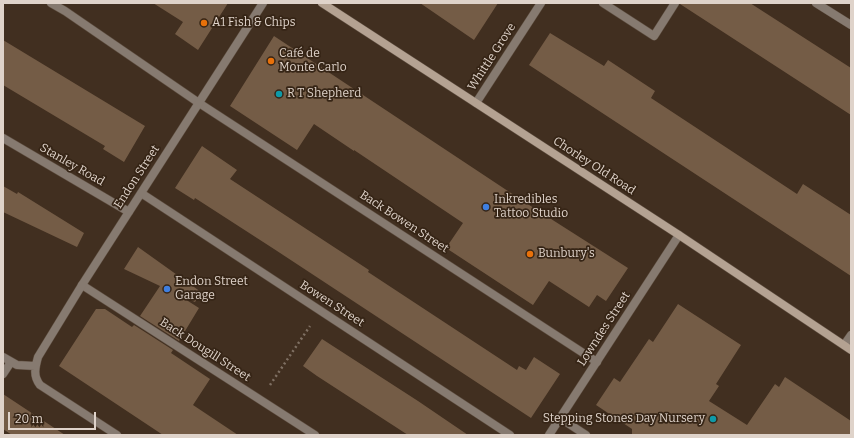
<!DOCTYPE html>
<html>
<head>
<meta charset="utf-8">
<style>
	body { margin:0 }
	#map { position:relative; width:854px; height:438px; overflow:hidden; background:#412f20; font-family:Bitter,serif }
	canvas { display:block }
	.frame { position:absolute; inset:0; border:4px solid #dfd3ca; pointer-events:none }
	.scale { position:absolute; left:8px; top:412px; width:88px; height:18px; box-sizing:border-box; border:2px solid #dfd3ca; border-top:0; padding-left:5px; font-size:12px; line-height:14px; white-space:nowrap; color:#dfd3ca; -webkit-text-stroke:3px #362516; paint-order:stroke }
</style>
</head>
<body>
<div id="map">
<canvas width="854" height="438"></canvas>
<div class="frame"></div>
<div class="scale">20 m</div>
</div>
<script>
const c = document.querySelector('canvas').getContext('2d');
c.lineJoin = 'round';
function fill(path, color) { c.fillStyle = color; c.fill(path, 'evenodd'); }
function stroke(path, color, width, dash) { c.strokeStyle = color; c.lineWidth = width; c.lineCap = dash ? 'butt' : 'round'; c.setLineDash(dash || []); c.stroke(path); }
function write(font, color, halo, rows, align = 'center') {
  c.font = font + ' Bitter,serif'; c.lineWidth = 3.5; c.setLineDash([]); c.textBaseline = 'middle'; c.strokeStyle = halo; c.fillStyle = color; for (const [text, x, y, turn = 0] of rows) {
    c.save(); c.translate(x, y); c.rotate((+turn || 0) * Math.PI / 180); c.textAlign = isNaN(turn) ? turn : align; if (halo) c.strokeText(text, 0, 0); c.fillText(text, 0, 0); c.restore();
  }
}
fill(new Path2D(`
	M 153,3 L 228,3 L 198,50 L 175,34 L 183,22 Z
	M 420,3 L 498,3 L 474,40 Z
	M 680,3 L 750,3 L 851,68 L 851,115 L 680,4 Z
	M 550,33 L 604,66 L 608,60 L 655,91 L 651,98 L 797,194 L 803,184 L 851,215 L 851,276 L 529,65 Z
	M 274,36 L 526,203 L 628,268 L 606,301 L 597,295 L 589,307 L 549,281 L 533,305 L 446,248 L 463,223 L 354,150 L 354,151 L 314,124 L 297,150 L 230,106 Z
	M 3,40 L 145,126 L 124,162 L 103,149 L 105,146 L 3,85 Z
	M 202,146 L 237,170 L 230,179 L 369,270 L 368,272 L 517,370 L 519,366 L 526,370 L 534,357 L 560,374 L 531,418 L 274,249 L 195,198 L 194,200 L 175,188 Z
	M 3,186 L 17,194 L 18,192 L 84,233 L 77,247 L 3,212 Z
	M 138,247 L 201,292 L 195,302 L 177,294 L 199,308 L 179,341 L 140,316 L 160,286 L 124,269 Z
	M 678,304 L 741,345 L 716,384 L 719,386 L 709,401 L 747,425 L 775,384 L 779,387 L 785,377 L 851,421 L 851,435 L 632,435 L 632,429 L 596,405 L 614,378 L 620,382 L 649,339 L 653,342 Z
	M 96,309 L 105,309 L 132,327 L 134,325 L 173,350 L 171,353 L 210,379 L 193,405 L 238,435 L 163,435 L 59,366 Z
	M 322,339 L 418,401 L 468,435 L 408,435 L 317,376 L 303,366 Z
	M 3,394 L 65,435 L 12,435 L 3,429 Z`), '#745c46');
const service = new Path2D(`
	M 51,3 L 65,11 L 199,103 L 597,362
	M 603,3 L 654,36 L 675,3
	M 82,285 L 315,435
	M 3,374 L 11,362`);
const minor = new Path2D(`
	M 816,3 L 851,25
	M 476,103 L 541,3
	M 3,138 L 129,212
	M 141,193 L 510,435
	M 844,345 L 851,335
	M 3,357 L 17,365 L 35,366
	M 560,418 L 586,435
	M 117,435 L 40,385 C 33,376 35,368 38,357 L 82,285 L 263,3
	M 549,435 L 679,235`);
const secondary = new Path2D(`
	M 322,3 L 679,235 L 851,350`);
stroke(service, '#5d4d3f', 9);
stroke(minor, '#5d4d3f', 9);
stroke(secondary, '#5d4d3f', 9);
stroke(new Path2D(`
	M 270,385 L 310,326`), '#7f7063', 2.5, [2, 3]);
stroke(service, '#867a70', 8);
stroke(minor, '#867a70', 8);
stroke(secondary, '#b4a292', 8);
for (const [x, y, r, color] of [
	[204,23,4,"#e8710a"],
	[271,61,4,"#e8710a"],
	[279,94,4,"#0f9aa8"],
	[486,207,4,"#3f7fe0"],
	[530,254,4,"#e8710a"],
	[167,289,4,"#3f7fe0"],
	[713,419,4,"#0f9aa8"]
]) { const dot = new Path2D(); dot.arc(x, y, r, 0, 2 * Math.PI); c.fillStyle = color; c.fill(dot); stroke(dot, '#362516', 1.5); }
write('12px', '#dfd3ca', '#362516', [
	["A1 Fish & Chips",212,23],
	["Café de",279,54],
	["Monte Carlo",279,68],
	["R T Shepherd",287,94],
	["Inkredibles",494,200],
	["Tattoo Studio",494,214],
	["Bunbury's",538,254],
	["Endon Street",175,282],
	["Garage",175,296],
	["Stepping Stones Day Nursery",705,419,"right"]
], 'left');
write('12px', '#dfd3ca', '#362516', [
	["Whittle Grove",492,57,-57],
	["Stanley Road",72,165,30],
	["Chorley Old Road",594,166,33],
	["Endon Street",137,177,-57],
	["Back Bowen Street",404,222,33],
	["Bowen Street",332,304,33],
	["Lowndes Street",604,329,-57],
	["Back Dougill Street",205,350,33]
]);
</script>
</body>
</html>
